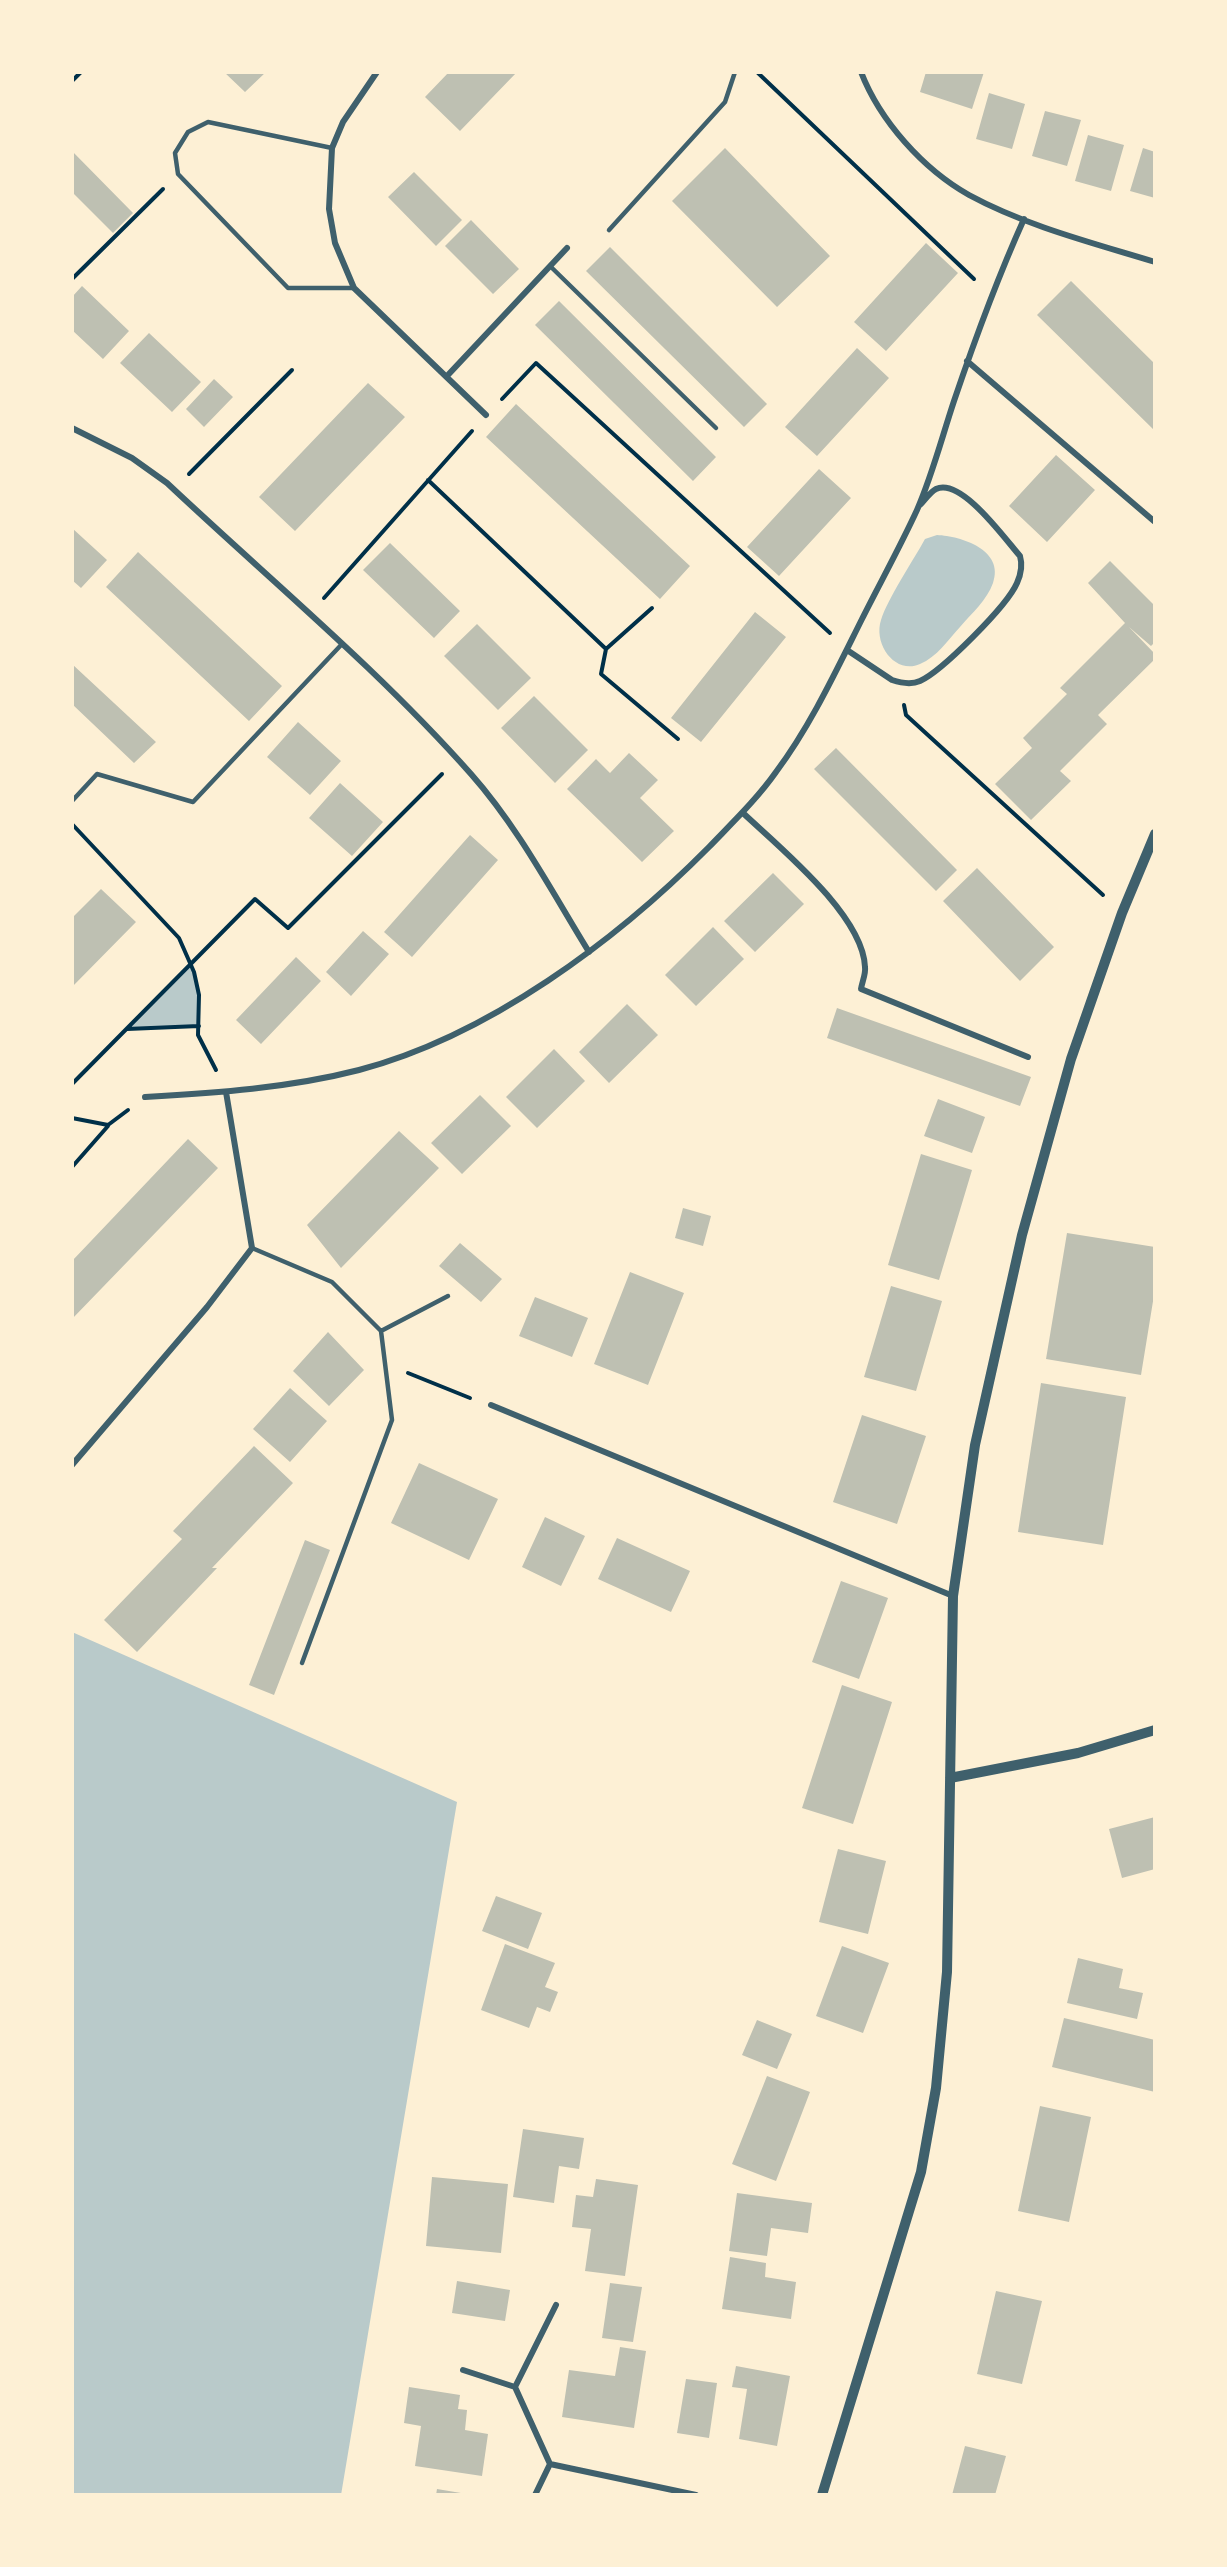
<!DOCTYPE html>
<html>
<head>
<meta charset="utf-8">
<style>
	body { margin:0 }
	#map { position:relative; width:1227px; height:2567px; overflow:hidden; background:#fdf0d5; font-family:"Fira Sans",sans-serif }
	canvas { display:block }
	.frame { position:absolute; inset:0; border:74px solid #fdf0d5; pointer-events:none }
</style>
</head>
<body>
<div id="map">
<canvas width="1227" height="2567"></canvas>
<div class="frame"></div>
</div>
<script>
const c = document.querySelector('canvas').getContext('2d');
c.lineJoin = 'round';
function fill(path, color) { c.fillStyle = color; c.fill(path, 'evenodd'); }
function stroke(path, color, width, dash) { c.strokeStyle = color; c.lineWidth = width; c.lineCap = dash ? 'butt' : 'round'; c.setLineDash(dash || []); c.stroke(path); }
fill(new Path2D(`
	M 937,535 C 961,536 1005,550 993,583 C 987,600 972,613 960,627 C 948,640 937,657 920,664 C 896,675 873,645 881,620 C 888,598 913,561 925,539 Z
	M 191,963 L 199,995 L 199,1026 L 126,1029 Z
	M 72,1632 L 457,1802 L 341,2495 L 72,2495 Z`), '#b9caca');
fill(new Path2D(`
	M 224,72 L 266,72 L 245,92 Z
	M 449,72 L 517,72 L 460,131 L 425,97 Z
	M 926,72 L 984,72 L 972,109 L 920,92 Z
	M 989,93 L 1025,104 L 1012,149 L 976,139 Z
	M 1045,111 L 1081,120 L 1067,166 L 1032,156 Z
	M 1088,135 L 1124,145 L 1111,191 L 1075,181 Z
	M 725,148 L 830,256 L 777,307 L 672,201 Z
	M 1143,148 L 1155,152 L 1155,198 L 1130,191 Z
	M 72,151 L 133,213 L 113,233 L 72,192 Z
	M 414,172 L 462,220 L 436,246 L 388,197 Z
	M 471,220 L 519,269 L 493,294 L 445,246 Z
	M 926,243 L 958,273 L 886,351 L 854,322 Z
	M 610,247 L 767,404 L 744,427 L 586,271 Z
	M 1071,281 L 1155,364 L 1155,431 L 1037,315 Z
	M 82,286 L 129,331 L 103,359 L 72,330 L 72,297 Z
	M 559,301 L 716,457 L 693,481 L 535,325 Z
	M 149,333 L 201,382 L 172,412 L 120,363 Z
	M 857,348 L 889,378 L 817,456 L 785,427 Z
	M 214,379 L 233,397 L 204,427 L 186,409 Z
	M 368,383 L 405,417 L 295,531 L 259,497 Z
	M 516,404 L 690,566 L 660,599 L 486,437 Z
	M 1056,455 L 1095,490 L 1047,542 L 1009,506 Z
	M 819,469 L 851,498 L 779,576 L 747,547 Z
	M 72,528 L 107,560 L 81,588 L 72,580 Z
	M 390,543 L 460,611 L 434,638 L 363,570 Z
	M 138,552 L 282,686 L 249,721 L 106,587 Z
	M 1110,561 L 1155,606 L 1155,642 L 1151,646 L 1129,627 L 1155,654 L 1155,659 L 1098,715 L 1107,724 L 1060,771 L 1071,781 L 1031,820 L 995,784 L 1032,748 L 1023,738 L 1067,694 L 1060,688 L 1125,623 L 1088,583 Z
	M 755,612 L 786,637 L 701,742 L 671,718 Z
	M 477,624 L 531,678 L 498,710 L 444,656 Z
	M 72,664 L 156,742 L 134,763 L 72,704 Z
	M 534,696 L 588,750 L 555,783 L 501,728 Z
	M 298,722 L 341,761 L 310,795 L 267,757 Z
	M 836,748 L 957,870 L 936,891 L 814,769 Z
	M 629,753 L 658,780 L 640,798 L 674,831 L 642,862 L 567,789 L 596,759 L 610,773 Z
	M 340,783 L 383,822 L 352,856 L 309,818 Z
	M 470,835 L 498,860 L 412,957 L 384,932 Z
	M 977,868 L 1054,947 L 1020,981 L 943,901 Z
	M 773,873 L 804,904 L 755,952 L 724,921 Z
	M 101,889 L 136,922 L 72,987 L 72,918 Z
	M 713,927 L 744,959 L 696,1006 L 665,975 Z
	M 363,931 L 389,954 L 351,996 L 326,972 Z
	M 296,957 L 321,981 L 261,1044 L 236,1020 Z
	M 627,1004 L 658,1035 L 609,1083 L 579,1052 Z
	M 837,1008 L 1031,1077 L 1020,1106 L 827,1038 Z
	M 554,1049 L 585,1081 L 537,1128 L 506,1097 Z
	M 480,1095 L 511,1126 L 462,1174 L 431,1143 Z
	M 938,1099 L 985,1117 L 972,1153 L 924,1136 Z
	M 399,1131 L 439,1168 L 341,1268 L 307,1225 Z
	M 188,1139 L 218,1168 L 72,1319 L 72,1261 Z
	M 921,1154 L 972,1170 L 939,1280 L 888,1265 Z
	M 683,1208 L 711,1216 L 703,1246 L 675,1238 Z
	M 1067,1233 L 1155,1247 L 1155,1289 L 1141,1375 L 1046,1359 Z
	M 460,1243 L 502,1279 L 481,1302 L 439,1266 Z
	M 630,1272 L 684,1293 L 648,1385 L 594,1364 Z
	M 891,1286 L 942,1301 L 916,1391 L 864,1377 Z
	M 535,1297 L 588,1318 L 572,1357 L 519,1336 Z
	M 328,1332 L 364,1370 L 329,1406 L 293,1371 Z
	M 1041,1383 L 1126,1397 L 1103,1545 L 1018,1532 Z
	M 290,1388 L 327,1421 L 290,1462 L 253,1429 Z
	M 862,1415 L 926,1436 L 897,1524 L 833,1502 Z
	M 254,1446 L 293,1483 L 212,1568 L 217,1568 L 137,1652 L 104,1620 L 182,1539 L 173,1531 Z
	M 419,1463 L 498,1499 L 469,1560 L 391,1523 Z
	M 545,1517 L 585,1536 L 561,1586 L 522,1567 Z
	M 617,1538 L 690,1571 L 671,1612 L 598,1579 Z
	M 305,1540 L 330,1550 L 274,1695 L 249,1685 Z
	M 841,1581 L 888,1598 L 859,1679 L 812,1662 Z
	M 842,1685 L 892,1702 L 853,1824 L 802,1808 Z
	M 1155,1817 L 1155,1869 L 1122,1878 L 1109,1829 Z
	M 838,1849 L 886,1861 L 868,1934 L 819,1922 Z
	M 496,1896 L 542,1913 L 528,1949 L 482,1931 Z
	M 505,1944 L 555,1963 L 545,1987 L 558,1992 L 550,2012 L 537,2007 L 529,2028 L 481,2010 Z
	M 842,1946 L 889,1963 L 863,2033 L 816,2016 Z
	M 1078,1958 L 1123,1969 L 1119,1988 L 1143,1993 L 1137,2019 L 1067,2003 Z
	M 1064,2018 L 1155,2040 L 1155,2092 L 1052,2067 Z
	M 757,2020 L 792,2034 L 777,2069 L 742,2055 Z
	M 767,2076 L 810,2092 L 776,2181 L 732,2164 Z
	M 1040,2106 L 1091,2117 L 1069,2222 L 1018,2211 Z
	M 523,2129 L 584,2138 L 579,2169 L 559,2166 L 554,2203 L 513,2197 Z
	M 432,2177 L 508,2184 L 501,2253 L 426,2246 Z
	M 596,2179 L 638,2185 L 625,2276 L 585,2271 L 591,2229 L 572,2227 L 576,2195 L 593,2197 Z
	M 737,2193 L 812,2203 L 808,2233 L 771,2228 L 767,2256 L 729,2251 Z
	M 730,2257 L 766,2263 L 765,2277 L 796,2282 L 791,2319 L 722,2309 Z
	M 457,2281 L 510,2290 L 505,2321 L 452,2313 Z
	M 610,2283 L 642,2287 L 633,2342 L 602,2338 Z
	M 996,2291 L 1042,2301 L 1022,2384 L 977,2374 Z
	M 620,2347 L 646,2351 L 634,2428 L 562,2417 L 569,2370 L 615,2376 Z
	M 736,2366 L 790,2376 L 777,2446 L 739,2439 L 747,2389 L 732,2387 Z
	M 686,2379 L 717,2383 L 709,2438 L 677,2433 Z
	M 409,2387 L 460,2395 L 458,2409 L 467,2410 L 465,2430 L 488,2434 L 482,2476 L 415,2466 L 421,2426 L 404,2423 Z
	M 965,2446 L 1006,2456 L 995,2495 L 952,2495 Z
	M 437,2489 L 467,2494 L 467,2495 L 436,2495 Z`), '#bec0b2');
stroke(new Path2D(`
	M 758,73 L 974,279
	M 72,81 L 81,72
	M 72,279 L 163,189
	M 502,399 L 536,363 L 830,633
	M 189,474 L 292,370
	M 428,480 L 606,649 L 601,674 L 678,739
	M 324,598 L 472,431
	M 606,649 L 652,608
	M 904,705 L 906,715 L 1103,895
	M 72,824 L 179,938 L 194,972 L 199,995 L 198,1035 L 216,1070
	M 127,1029 L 199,1026
	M 72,1084 L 255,899 L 288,928 L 442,774
	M 72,1118 L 108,1125 L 128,1110
	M 72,1167 L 108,1126
	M 408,1373 L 470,1398`), '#003049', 4);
stroke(new Path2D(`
	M 332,148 L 208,122 L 188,132 L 175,153 L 178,174 L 288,288 L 354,288
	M 609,230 L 725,102 L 735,72
	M 550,266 L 716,428
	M 72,801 L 97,774 L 193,802 L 342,644
	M 252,1248 L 332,1282 L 381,1331 L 392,1420 L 302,1663
	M 381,1331 L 448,1296`), '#3f606c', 4.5);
stroke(new Path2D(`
	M 377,72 L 343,122 L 332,148 L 329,209 L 335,243 L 354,288 L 486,415
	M 861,72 C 880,121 923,169 969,195 C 1026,226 1093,243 1155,262
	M 967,361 L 1155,522
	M 447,376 L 567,248
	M 72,428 L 132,458 L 167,483 C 269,579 378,669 471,774 C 518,827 552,892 589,952
	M 847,650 L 892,680 C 901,683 911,685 920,681 C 942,671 1007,606 1017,583 C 1021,574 1023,566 1020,556 C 1005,539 961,477 936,489 C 930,492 924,501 920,505
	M 743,813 C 779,847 863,915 865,967 C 866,974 862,982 861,989 L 1028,1057
	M 145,1097 C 216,1093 289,1088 359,1070 C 488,1036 616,941 709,847 C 732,823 757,799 776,772 C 811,725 836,671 862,619 C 880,583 900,547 917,510 C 932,476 942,437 954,401 C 975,339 997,279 1024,219
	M 491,1405 L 953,1596
	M 72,1465 L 207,1307 L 252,1248 L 226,1092
	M 556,2305 L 515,2387 L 550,2464 L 696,2495
	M 463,2370 L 515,2387
	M 535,2495 L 550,2464`), '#3f606c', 6);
stroke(new Path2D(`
	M 950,1778 L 1078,1753 L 1155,1730
	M 822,2495 L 921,2172 L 936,2088 L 947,1972 L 953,1596 L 975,1445 L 1022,1235 L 1071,1059 L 1122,913 L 1155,834`), '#3f606c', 10);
</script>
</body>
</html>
